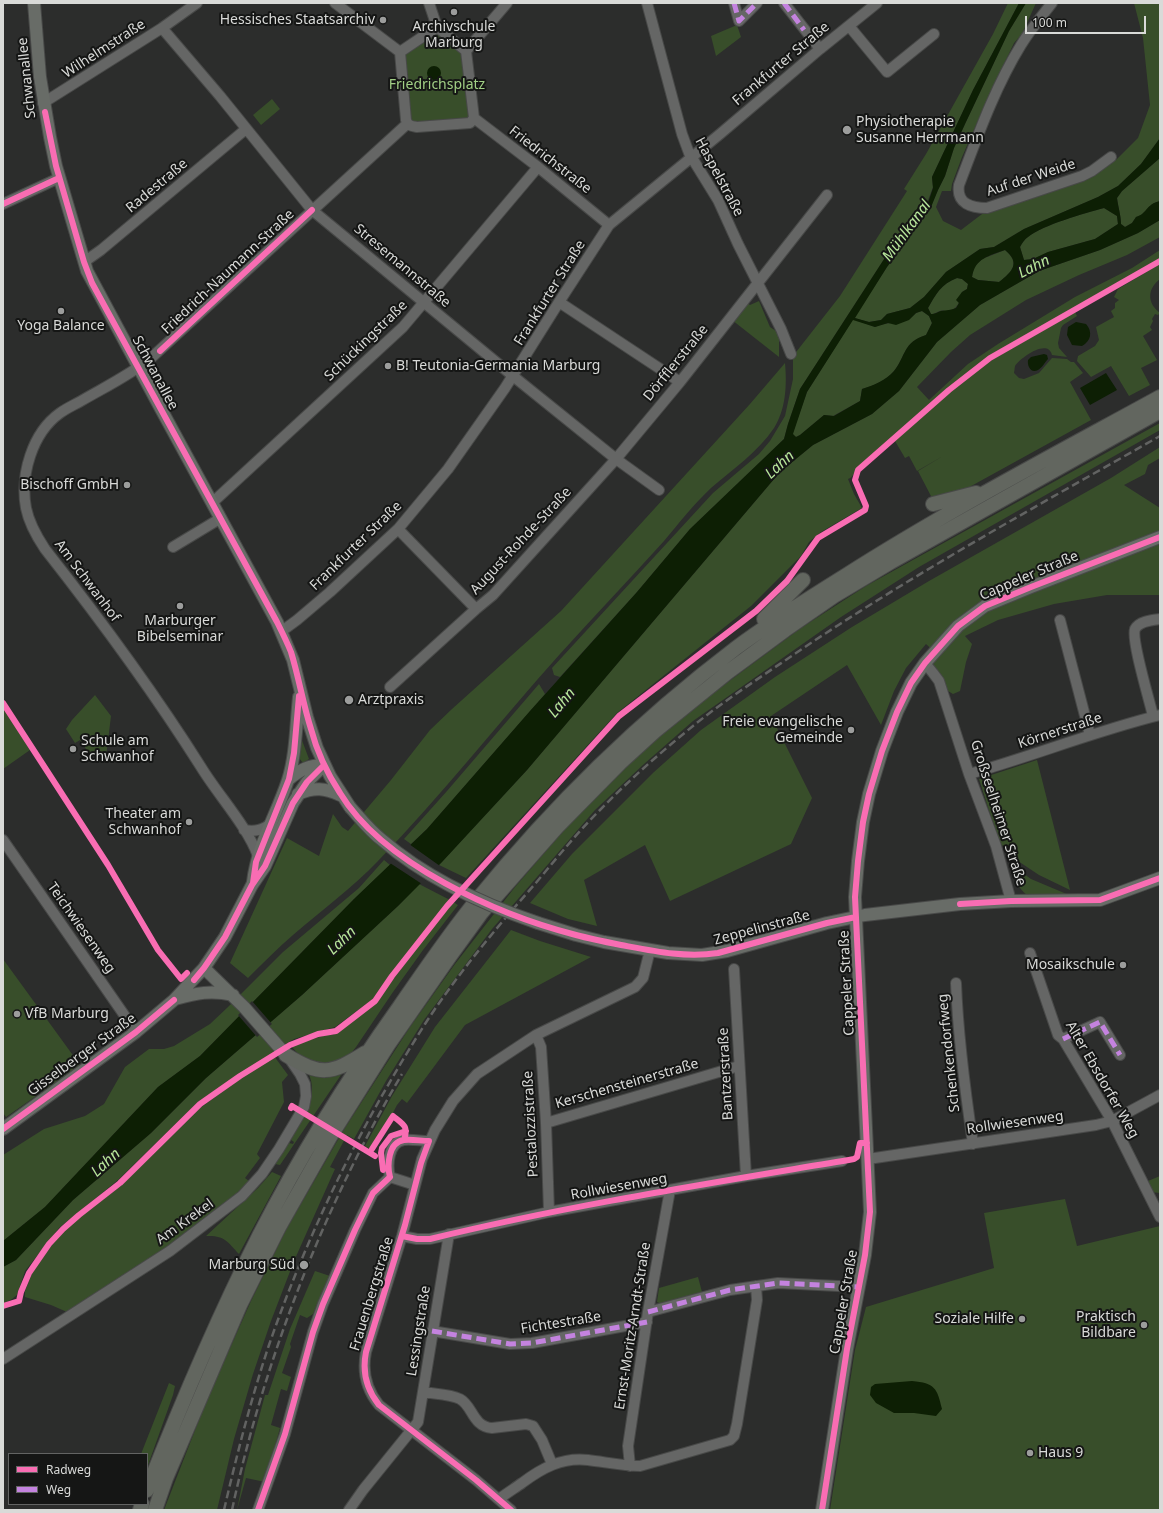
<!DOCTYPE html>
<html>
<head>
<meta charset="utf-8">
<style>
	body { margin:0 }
	#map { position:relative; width:1163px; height:1513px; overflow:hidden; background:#2c2d2c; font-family:"Noto Sans",sans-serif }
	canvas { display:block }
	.frame { position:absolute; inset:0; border:4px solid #d9dad8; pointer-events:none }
	.legend { position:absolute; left:8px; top:1453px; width:140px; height:52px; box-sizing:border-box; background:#151615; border:1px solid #636463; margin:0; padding:5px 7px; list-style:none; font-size:12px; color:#d9dad8 }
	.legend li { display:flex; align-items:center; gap:8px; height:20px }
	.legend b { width:20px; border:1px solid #636463 }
	.scale { position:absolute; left:1025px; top:16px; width:121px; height:18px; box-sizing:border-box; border:2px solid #d9dad8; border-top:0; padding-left:5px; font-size:12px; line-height:14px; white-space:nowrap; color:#d9dad8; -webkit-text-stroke:3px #151615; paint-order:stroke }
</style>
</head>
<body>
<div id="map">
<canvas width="1163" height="1513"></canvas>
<div class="frame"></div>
<ul class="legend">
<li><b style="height:5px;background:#f96db3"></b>Radweg</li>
<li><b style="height:5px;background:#c483df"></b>Weg</li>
</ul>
<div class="scale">100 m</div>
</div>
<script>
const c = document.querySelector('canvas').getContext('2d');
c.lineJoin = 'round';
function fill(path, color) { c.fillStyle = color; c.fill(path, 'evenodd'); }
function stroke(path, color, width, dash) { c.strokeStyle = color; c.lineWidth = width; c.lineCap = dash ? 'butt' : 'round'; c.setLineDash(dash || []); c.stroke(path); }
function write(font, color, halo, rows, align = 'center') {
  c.font = font + ' "Noto Sans",sans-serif'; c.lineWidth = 4; c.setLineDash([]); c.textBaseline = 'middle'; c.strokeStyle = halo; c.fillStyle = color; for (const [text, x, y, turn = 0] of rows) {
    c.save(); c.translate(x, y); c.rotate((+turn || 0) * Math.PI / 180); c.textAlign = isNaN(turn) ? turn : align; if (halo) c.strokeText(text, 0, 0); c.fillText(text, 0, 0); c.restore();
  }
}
fill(new Path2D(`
	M 1008,3 L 1019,3 L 973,90 L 932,177 L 933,187 L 927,203 L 919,206 L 910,219 L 800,389 L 788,424 L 784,439 L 690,529 L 637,592 L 560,677 L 554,675 L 552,668 L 713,493 L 759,454 L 770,441 L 785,416 L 793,379 L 793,356 L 840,296 L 907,191 L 904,189 L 926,154 L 993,34 Z
	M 1026,3 L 1036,3 L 1022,34 L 1014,43 L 991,91 L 962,157 L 952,184 L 951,191 L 942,191 L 936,207 L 943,221 L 961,230 L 986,211 L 999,207 L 1114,157 L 1116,160 L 1138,138 L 1150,105 L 1143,38 L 1134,3 L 1160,3 L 1160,138 L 1141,164 L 1118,186 L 1098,197 L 1024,229 L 994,247 L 980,249 L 946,272 L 924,297 L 910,308 L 887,314 L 881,320 L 869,322 L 854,318 L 887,267 L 931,207 L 938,190 L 945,176 L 954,148 L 965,124 L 1009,31 Z
	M 737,25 L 741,37 L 716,56 L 711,36 Z
	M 436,28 L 465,52 L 469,122 L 410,124 L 403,53 Z
	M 272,99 L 280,109 L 261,125 L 253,115 Z
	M 1160,158 L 1160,201 C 1146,204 1147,215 1136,217 L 1132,223 L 1125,227 L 1121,224 C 1121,215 1118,207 1117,198 L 1122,191 Z
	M 1104,208 L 1117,216 L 1118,224 L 1095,239 L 1048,252 L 1033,259 L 1024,260 L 1020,247 C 1022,243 1025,239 1028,237 C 1043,225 1085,213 1104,208 Z
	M 1160,220 L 1160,237 L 1127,255 L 1079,275 L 1026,300 L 970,335 L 951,352 L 917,387 L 929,400 L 968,364 L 998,344 L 1075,297 L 1132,268 L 1160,250 L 1160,259 L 989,356 L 948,390 L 858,467 C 855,471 853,478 848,479 L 854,494 L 862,508 L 821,532 L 809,542 L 801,556 L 751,606 L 617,713 L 466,878 L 439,865 L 527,770 L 780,472 L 813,445 L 872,414 L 899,391 L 937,342 L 980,305 L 1039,271 L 1100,250 L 1138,233 Z
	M 1005,250 C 1021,263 1012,272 999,282 L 978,280 L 972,277 L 974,267 L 982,259 Z
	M 1160,264 L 1160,279 C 1147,289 1147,303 1160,313 L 1158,315 L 1155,314 L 1152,319 L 1153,321 L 1150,327 L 1152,330 L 1143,336 L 1157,360 L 1141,368 L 1150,385 L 1129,396 L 1111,366 L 1091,377 L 1077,361 L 1078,356 L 1095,346 L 1099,340 L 1096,327 L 1114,317 L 1111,311 L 1115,308 L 1115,303 L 1119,300 L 1114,297 L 1118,289 Z
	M 957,278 L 962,279 L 968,284 L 967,289 L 962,292 C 960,301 958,310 947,311 C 944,311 943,310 940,311 C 936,312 935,314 931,314 L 928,308 C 936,294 941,284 957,278 Z
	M 759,301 L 770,327 L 779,333 L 779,357 L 732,320 L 746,302 L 750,305 Z
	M 922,311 L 929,316 L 932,323 L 926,335 C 903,342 906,356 894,371 C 885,381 875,385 862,389 L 860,401 L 833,416 L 824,415 L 800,435 L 796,437 L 792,434 L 807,392 L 853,319 L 875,327 C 885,322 902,323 909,319 C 915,315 914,313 922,311 Z
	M 1075,312 L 1077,316 L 1063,325 L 1061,328 L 1058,343 L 1059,348 L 1067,357 L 1052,355 C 1048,338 1021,357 1015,366 L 1014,373 L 1019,378 L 1024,379 L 1039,373 L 1052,358 L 1067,359 L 1071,362 L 1074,362 L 1083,373 L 1070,382 L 1091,420 L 964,490 L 932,498 L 918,471 L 943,456 L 917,471 L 909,456 L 905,458 L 895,441 L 950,391 L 992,360 Z
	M 785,363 C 787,385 786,409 774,428 C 758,452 733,469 711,488 C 694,504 679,523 664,541 C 630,579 594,616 560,654 C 498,723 442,795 378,861 C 352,888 322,910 293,935 C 278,948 263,963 248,978 L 230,963 L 287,838 L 319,856 L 333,814 L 342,827 L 348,831 L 391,780 L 430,730 L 452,709 L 561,611 L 750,404 Z
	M 1160,423 L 1160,430 L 919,567 L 841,617 L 693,721 L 644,764 L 595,810 L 492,929 L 424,1020 L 386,1081 L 354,1139 L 347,1135 L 330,1167 L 335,1169 L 294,1261 L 271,1321 L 253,1374 L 234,1439 L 217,1510 L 164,1510 L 206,1402 L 251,1301 L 286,1230 L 343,1131 L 410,1027 L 455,964 L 515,887 L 571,822 L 628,764 L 682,716 L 801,628 L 866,586 Z
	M 1160,447 L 1160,458 L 1148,465 L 1145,474 L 1124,485 L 1160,508 L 1160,595 L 1107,595 L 1054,604 L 998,620 L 965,636 L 972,644 L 966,662 L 960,691 L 953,694 L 948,691 L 932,663 L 939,656 L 926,644 L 906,668 L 894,691 L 881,725 L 847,665 L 771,716 L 812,798 L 791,844 L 670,901 L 645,845 L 584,880 L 597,926 L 568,919 L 530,903 L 572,854 L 654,772 L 701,730 L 775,677 L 852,627 L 929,581 L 1111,478 Z
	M 539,684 L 545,694 L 427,829 L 411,844 L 404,839 L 447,791 Z
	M 95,695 L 111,716 L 106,757 L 90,755 L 80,740 L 75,743 L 66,729 L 72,720 Z
	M 3,706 L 30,750 L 3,769 Z
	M 300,735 L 309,759 L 303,763 L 299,758 Z
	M 1037,760 L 1070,890 L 1039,875 L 1018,861 L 999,842 L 979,779 Z
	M 384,860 L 390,865 L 354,899 L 200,1056 L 158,1087 L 45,1207 L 3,1241 L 3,1155 L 44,1129 L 85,1116 L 104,1104 L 125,1067 L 149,1049 L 164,1049 L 174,1046 L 210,1024 L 228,1007 L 283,952 L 359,888 Z
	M 1014,869 L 1017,869 L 1031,879 L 1069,895 L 1027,895 C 1020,890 1012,878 1013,870 Z
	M 419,884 L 450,900 L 373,999 L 335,1027 L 294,1039 L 289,1042 L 199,1101 L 118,1180 L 59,1228 L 25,1271 L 17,1295 L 12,1299 L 3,1304 L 3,1267 L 16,1260 L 73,1200 L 151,1133 L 206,1078 L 302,995 L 398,906 Z
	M 453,902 L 458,905 L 423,950 L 393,992 L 356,1047 L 349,1056 L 323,1066 L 301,1057 L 291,1046 L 329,1034 L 333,1035 L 376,1002 L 448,907 Z
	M 511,930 L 540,941 L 591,957 L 465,1025 L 407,1103 L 402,1099 L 397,1105 L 373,1151 L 365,1146 L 392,1096 L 435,1027 Z
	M 3,959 L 80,1065 L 43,1091 L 35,1080 L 31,1082 L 39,1094 L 6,1117 L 3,1113 Z
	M 274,1056 L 288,1075 L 282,1082 L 284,1102 L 257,1154 L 260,1158 L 245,1178 L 249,1181 L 239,1193 L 183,1237 L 67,1312 L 51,1305 L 25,1297 L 25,1291 L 32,1273 L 51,1246 L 64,1231 L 80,1217 L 122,1185 L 200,1108 L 243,1077 Z
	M 308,1072 L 343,1072 L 280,1165 L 275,1164 L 289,1143 L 293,1144 L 294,1142 L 291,1140 C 302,1119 320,1097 308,1072 Z
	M 272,1172 L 281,1176 L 239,1254 C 227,1241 224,1235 206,1236 L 258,1188 Z
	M 1160,1176 L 1160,1193 L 1151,1192 L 1148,1181 Z
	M 1065,1199 L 1077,1246 L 1160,1226 L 1160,1510 L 830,1510 L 855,1350 L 866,1307 L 994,1268 L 984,1213 Z
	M 315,1271 L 330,1276 L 313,1314 L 307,1318 L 300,1315 L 290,1344 L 291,1347 L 282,1373 L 291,1377 L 287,1391 L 281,1389 L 271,1425 L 280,1428 L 265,1482 L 246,1478 L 237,1510 L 245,1469 L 265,1395 L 268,1395 L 290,1329 Z
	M 698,1277 L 702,1292 L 662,1303 L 659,1303 L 657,1302 L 659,1288 Z
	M 169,1383 L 175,1386 L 173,1395 L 147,1468 L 147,1454 L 141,1454 Z`), '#384e2a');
fill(new Path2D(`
	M 1019,3 L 1026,3 L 1009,31 L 965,124 L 954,148 L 945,176 L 938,190 L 931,207 L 887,267 L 855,318 L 869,322 L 881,320 L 887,314 L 910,308 L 924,297 L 946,272 L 980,249 L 994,247 L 1024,229 L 1098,197 L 1118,186 L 1141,164 L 1160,138 L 1160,158 L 1122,191 L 1117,198 C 1118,207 1121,215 1121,224 L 1125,227 L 1132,223 L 1136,217 C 1147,214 1146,204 1160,201 L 1160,220 L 1138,233 L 1100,250 L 1039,271 L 980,305 L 937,342 L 899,391 L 872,414 L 813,445 L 780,472 L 527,770 L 442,862 L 398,906 L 302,995 L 206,1078 L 151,1133 L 73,1200 L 16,1260 L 3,1267 L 3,1241 L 45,1207 L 158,1087 L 200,1056 L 354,899 L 427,829 L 530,711 L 637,592 L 690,529 L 784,439 L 788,424 L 800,389 L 910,219 L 919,206 L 928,203 L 933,188 L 932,177 L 973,90 ZM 1104,208 L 1117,216 L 1118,224 L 1095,239 L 1048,252 L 1033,259 L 1024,260 L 1020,247 C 1022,243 1025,239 1028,237 C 1043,225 1085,213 1104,208 ZM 1005,250 C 1021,263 1012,272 999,282 L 978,280 L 972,277 C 975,258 989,256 1005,250 ZM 957,278 L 962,279 L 968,284 L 967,289 L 962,292 L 956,300 L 959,303 L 956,308 C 951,310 947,310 941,311 C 937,312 936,314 931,314 L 928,308 C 936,294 941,284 957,278 ZM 922,311 L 929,316 L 932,323 L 926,335 C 903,342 906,356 894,371 C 885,381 874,385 862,389 L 860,401 L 834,416 L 824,415 L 800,435 L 796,437 L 793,434 L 807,392 L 853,320 L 875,327 L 888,323 L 896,325 L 909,320 L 916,313 Z
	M427 73a7 7 0 1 1 14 0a7 7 0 1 1-14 0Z
	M 1076,322 L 1086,324 C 1093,332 1091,341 1082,346 L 1072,345 L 1067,335 L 1068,327 Z
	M 1044,354 L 1047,355 L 1048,359 C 1045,362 1042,368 1038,370 C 1031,374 1027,366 1028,360 L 1031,357 Z
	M 1106,373 L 1117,390 L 1090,405 L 1080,388 Z
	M 912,1381 C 935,1383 937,1388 942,1409 L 936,1416 L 914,1413 L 894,1413 L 876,1403 L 870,1395 L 871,1387 L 875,1384 Z`), '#0d1f04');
fill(new Path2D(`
	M 409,844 L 440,866 L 422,884 L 390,863 Z
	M 252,1001 L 272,1024 L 257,1037 L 238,1015 Z`), '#2c2d2c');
const minor = new Path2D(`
	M 335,3 L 400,52
	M 429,3 L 437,27
	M 647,3 L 682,134 L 689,153 L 718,200 L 738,244 L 781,329 L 791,354
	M 734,3 L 739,21 L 757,3
	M 784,3 L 820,49
	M 1052,3 C 1041,17 1030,30 1021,45 C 994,89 977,138 959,185 C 956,204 972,208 987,208 L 1082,176 L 1092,171 L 1111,157
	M 849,26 L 887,72 L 934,34
	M 437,27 L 466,51 L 474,118 L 470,123 L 417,127 C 411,126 408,126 406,120 L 400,52 Z
	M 162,28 L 220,96 L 312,210 L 513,376 L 616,459 L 659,490
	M 466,51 L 507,3
	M 43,103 L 162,28 L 197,3
	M 474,118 L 538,167 L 609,225
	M 3,204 L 59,178
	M 84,262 L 101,250 L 246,129
	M 559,302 L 680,382
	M 213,502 L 403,327 L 538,167
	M 398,529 L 476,609
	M 173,547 L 221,518
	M 1060,620 L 1090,735
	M 282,631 L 297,620 L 330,592 L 398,529 L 448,469 L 505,388 L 559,302 L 609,225 L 720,134 L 820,49 L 877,3
	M 925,663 L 933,673 L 939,681 L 969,774 L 996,846 L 1011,901
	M 390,687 L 476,609 L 493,595 L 616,459 L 680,382 L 827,195
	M 1153,716 C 1150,702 1131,640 1135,629 C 1139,621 1152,620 1160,619
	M 969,774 C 1033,756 1095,731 1160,715
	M 244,830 C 256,832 262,830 272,823
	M 3,840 L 136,1032
	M 258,856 C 247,826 218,795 201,767 C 153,691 100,619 45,549 C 37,537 29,523 26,508 C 20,475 32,433 60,413 C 67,408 74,405 81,401 C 105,387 130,375 151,358 L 407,124
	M 1030,953 L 1058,1035 L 1063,1039 L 1112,1121 L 1160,1217
	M 734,969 L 746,1176
	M 956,983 C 958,1037 965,1090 973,1144
	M 536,1035 L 541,1047 L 546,1123 L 549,1212
	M 1063,1039 L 1100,1022 L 1120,1055
	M 546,1123 L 739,1066
	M 868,1159 L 1096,1125 L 1112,1121 L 1160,1095
	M 390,1177 C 387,1166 388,1142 404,1140 C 412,1139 421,1141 429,1141
	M 390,1177 L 415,1185
	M 402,1236 L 417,1239 L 430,1239 L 549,1212 L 746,1176 L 842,1161
	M 648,1312 L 730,1290 L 778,1283 L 858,1287
	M 432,1331 L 510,1344 L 532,1343 L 647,1322
	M 3,1359 L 170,1251 L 242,1196 L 262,1174 L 279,1149 L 304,1107 L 306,1096 L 305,1084 L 300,1074 L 289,1058
	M 423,1392 C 434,1394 450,1394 460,1399 C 473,1406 472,1426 492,1428 L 526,1424 L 533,1426 L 542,1440 L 552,1464
	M 630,1466 L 628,1446 L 648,1312 L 670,1190
	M 499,1499 C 507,1493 515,1488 522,1483 C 542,1468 562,1457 588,1460 C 605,1462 623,1466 640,1466 L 730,1440 L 734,1436 L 737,1424 L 757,1300 L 756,1286
	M 258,1510 L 285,1434 L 313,1332 L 323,1304 L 355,1230 L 373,1193 L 390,1177
	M 349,1510 L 363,1490 L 418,1422 L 449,1234
	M 511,1510 L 476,1480 L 379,1405 C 366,1389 362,1372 366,1352 L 402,1236 L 422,1159 L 435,1130 L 453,1101 L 477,1074 L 536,1035 L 635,987 L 643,978 L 650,950`);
const major = new Path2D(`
	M 34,3 L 40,77 L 50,137 L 56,166 L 87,271 L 161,409 L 277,622 L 293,660 L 307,717 L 317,748 L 330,776 L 350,807
	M 289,779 C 300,770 309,765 324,765
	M 298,794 C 314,787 325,788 340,795
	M 253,882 C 257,846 277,814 288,780 C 296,755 296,724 299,697
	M 538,923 L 576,935 L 604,942 L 668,953 L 702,955 L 727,951 L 827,923 L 865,915 L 960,904 L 1011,901 L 1100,900 L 1160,878
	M 204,968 L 244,1007 L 286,1055
	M 175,999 C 197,993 211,990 233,995
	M 3,1129 L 136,1032 L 174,1000 L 204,968 L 225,937 L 252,885 L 265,866 L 293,803 L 307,782 L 324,765
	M 822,1510 L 847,1349 L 865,1255 L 870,1212 L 855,897 L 858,861 L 863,822 L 869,794 L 882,751 L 897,712 L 911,683 L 925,663 L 958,626 L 985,606 L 1031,587 L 1160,537`);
const highway = new Path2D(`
	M 933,504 L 976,493
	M 764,619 L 803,580
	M 286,1055 C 321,1076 330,1075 365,1053
	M 147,1490 C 181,1404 217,1319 259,1236 C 300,1156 348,1079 400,1006 C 425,970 449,934 477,900 C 553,806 640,721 736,648 C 771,622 808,599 845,576 C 947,511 1054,455 1160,397
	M 140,1510 L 142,1504
	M 155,1510 L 166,1478 L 240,1305 L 279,1227 L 330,1137 L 388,1045 L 450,956 L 482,912 L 557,827 L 621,762 L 655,731 L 728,672 L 785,630 L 834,596 L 891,562 L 1160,411`);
stroke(minor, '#484948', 12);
stroke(major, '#484948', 14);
stroke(highway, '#484948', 16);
stroke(minor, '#656665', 10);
stroke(major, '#686c67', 12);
stroke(highway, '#62665f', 14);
stroke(new Path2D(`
	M 224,1510 C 237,1454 251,1399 269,1345 C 308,1232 361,1125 425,1024 C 456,976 497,927 535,884 C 556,859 576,834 599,811 C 628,781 660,753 693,726 C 725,700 761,677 796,653 C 913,574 1037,506 1160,436
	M 232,1510 C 264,1360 324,1206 402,1074`), '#626362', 2.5, [8, 4]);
const majorBridge = new Path2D(`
	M 350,807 C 360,818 370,831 382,840 C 427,879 482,904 538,923`);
stroke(majorBridge, '#484948', 14, []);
stroke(majorBridge, '#686c67', 12);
stroke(new Path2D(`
	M 734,3 L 739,21 L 757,3
	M 784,3 L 804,30
	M 1063,1039 L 1100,1022 L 1120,1055
	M 648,1312 L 730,1290 L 778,1283 L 858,1287
	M 432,1331 L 510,1344 L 532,1343 L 647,1322`), '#c483df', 5, [10, 5]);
stroke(new Path2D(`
	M 45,112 L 56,166 L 84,262 L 92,283 L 277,622 C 282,632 287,642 291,652 C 299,678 303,704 311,729 C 317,752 327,773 340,793 C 383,864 498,915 576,935 C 591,939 606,942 621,945 C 653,951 685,958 718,953 L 827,923 L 856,917
	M 3,204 L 59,178
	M 160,351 L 312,210
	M 3,703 L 108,865 L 158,950 L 181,979 L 187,973
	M 253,883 L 256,862 L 289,779 L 294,753 L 299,696
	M 960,904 L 1011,901 L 1100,900 L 1160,878
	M 194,980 L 204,968 L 225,937 L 252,885 L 265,866 L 293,803 L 307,782 L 324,765
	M 291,1108 L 292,1106 L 375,1156
	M 3,1129 L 136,1032 L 174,1000
	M 372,1149 L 393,1116 C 403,1124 409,1126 404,1140
	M 383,1170 L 381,1153 L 382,1148 L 391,1136 L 406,1131
	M 390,1177 C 387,1166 388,1142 404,1140 C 412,1139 421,1141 429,1141 L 421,1163 L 405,1225 L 366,1352 C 362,1372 366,1389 379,1405 L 476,1480 L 511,1510
	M 402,1236 L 417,1239 L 430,1239 C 570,1205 712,1183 854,1159 L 857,1157 L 860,1143 L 867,1143
	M 3,1306 L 19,1301 L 21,1292 L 29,1273 L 49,1244 L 63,1229 L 79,1215 L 120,1183 L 200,1104 L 240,1076 L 290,1045 L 318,1034 L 336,1031 L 375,1001 L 392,976 L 447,906 L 619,716 L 756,611 L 787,581 L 818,538 L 865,510 L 866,506 L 855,480 L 858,470 L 949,390 L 990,358 L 1160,261
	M 258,1510 L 285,1434 L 313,1332 L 323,1304 L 355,1230 L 373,1193 L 390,1177
	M 822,1510 L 847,1349 L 865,1255 L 870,1212 L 855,897 L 858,861 L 863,822 L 869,794 L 882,751 L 897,712 L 911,683 L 925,663 L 958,626 L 985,606 L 1031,587 L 1160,537`), '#f96db3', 6);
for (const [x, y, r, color] of [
	[454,12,4,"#9c9d9c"],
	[383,20,4,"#9c9d9c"],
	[847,130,5,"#9c9d9c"],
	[61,311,4,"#9c9d9c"],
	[388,366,4,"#9c9d9c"],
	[127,485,4,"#9c9d9c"],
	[180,606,4,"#9c9d9c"],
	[349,700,5,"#9c9d9c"],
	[851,730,4,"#9c9d9c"],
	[73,749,4,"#9c9d9c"],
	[189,822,4,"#9c9d9c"],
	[1123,965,4,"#9c9d9c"],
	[17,1014,4,"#9c9d9c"],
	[304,1265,5,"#9c9d9c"],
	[1022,1319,4,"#9c9d9c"],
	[1144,1325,4,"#9c9d9c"],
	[1030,1453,4,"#9c9d9c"]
]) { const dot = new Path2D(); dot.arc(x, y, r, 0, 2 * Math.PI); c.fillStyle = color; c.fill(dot); stroke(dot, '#151615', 1.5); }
write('14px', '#d9dad8', '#151615', [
	["Hessisches Staatsarchiv",375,20],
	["Archivschule",454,27,"center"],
	["Marburg",454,43,"center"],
	["Physiotherapie",856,122,"left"],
	["Susanne Herrmann",856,138,"left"],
	["Yoga Balance",61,326,"center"],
	["B! Teutonia-Germania Marburg",396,366,"left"],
	["Bischoff GmbH",119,485],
	["Marburger",180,621,"center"],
	["Bibelseminar",180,637,"center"],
	["Arztpraxis",358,700,"left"],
	["Freie evangelische",843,722],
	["Gemeinde",843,738],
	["Schule am",81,741,"left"],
	["Schwanhof",81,757,"left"],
	["Theater am",181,814],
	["Schwanhof",181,830],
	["Mosaikschule",1115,965],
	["VfB Marburg",25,1014,"left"],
	["Marburg Süd",295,1265],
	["Praktisch",1136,1317],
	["Bildbare",1136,1333],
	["Soziale Hilfe",1014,1319],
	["Haus 9",1038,1453,"left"]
], 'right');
write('14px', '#d9dad8', '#151615', [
	["Wilhelmstraße",104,49,-33],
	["Frankfurter Straße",781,64,-40],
	["Schwanallee",27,78,-96],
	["Friedrichstraße",550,160,38],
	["Haspelstraße",719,177,62],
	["Auf der Weide",1031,178,-18],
	["Radestraße",157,186,-40],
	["Stresemannstraße",402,266,40],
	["Friedrich-Naumann-Straße",228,272,-43],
	["Frankfurter Straße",550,293,-58],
	["Schückingstraße",366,341,-44],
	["Dörfflerstraße",676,363,-51],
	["Schwanallee",155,373,62],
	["August-Rohde-Straße",521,541,-47],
	["Frankfurter Straße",356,546,-44],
	["Cappeler Straße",1029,576,-23],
	["Am Schwanhof",87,581,53],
	["Körnerstraße",1060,731,-18],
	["Großseelheimer Straße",998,813,72],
	["Teichwiesenweg",81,928,55],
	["Zeppelinstraße",762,928,-15],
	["Cappeler Straße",847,983,-93],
	["Schenkendorfweg",949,1053,-96],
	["Gisselberger Straße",82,1055,-36],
	["Bantzerstraße",726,1074,-93],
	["Alter Ebsdorfer Weg",1102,1080,60],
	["Kerschensteinerstraße",627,1084,-16],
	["Rollwiesenweg",1015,1123,-8],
	["Pestalozzistraße",531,1124,-93],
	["Rollwiesenweg",619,1187,-10],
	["Am Krekel",185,1222,-36],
	["Frauenbergstraße",372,1294,-73],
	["Cappeler Straße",844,1302,-80],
	["Fichtestraße",561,1323,-9],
	["Ernst-Moritz-Arndt-Straße",633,1326,-81],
	["Lessingstraße",419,1331,-81]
]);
write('14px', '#a1cf85', '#151615', [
	["Friedrichsplatz",437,85]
]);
write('italic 15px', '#b8e79b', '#151615', [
	["Mühlkanal",907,231,-54],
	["Lahn",1034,267,-27],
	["Lahn",780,465,-43],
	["Lahn",562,703,-50],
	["Lahn",342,941,-44],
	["Lahn",106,1163,-43]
]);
</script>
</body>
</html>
